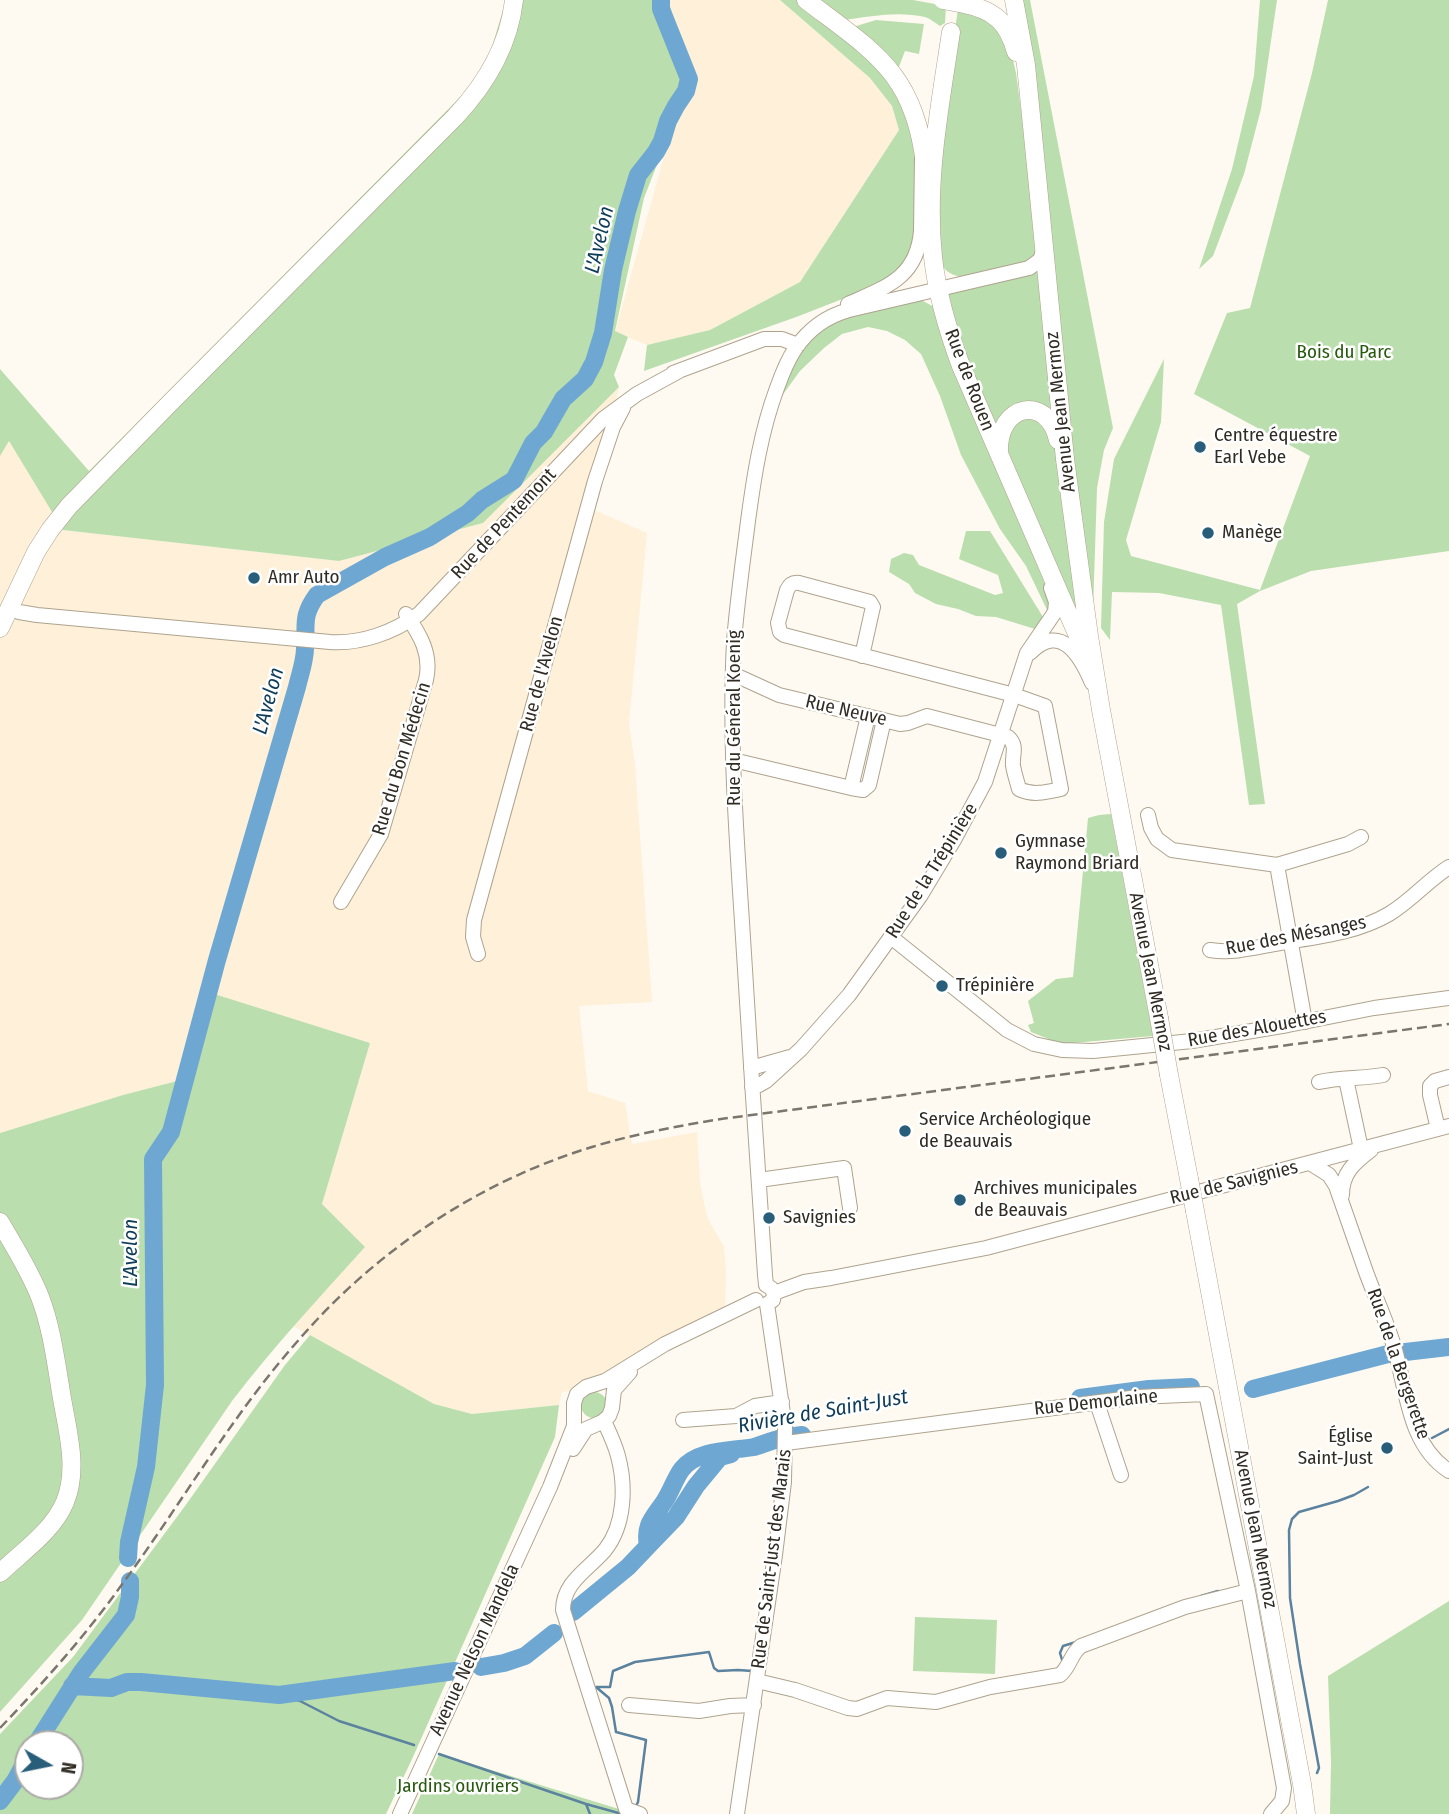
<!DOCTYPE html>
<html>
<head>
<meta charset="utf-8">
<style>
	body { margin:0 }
	#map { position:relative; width:1449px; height:1814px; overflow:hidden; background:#fffaf1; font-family:"Fira Sans Condensed",sans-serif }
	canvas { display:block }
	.north { position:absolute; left:14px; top:1730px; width:70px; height:70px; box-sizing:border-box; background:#fff; border:2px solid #acaaa7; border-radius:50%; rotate:99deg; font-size:19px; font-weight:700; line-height:28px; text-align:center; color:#302b23 }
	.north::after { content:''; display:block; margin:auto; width:24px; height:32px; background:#295e7a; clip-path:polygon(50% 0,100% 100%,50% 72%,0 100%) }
</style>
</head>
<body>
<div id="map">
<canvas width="1449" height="1814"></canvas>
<div class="north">N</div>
</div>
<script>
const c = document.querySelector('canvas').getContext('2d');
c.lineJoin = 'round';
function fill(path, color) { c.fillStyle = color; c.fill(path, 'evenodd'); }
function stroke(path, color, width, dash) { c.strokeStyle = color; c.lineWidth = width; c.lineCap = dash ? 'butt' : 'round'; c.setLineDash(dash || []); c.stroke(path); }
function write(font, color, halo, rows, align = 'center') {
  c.font = font + ' "Fira Sans Condensed",sans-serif'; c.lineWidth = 5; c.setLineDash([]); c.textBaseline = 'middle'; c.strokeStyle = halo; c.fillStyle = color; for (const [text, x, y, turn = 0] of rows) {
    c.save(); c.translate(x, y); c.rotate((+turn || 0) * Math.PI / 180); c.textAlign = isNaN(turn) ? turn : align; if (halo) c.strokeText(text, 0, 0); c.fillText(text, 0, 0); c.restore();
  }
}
fill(new Path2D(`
	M 669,0 L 780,0 L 870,78 L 892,106 L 899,130 L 800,282 L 710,330 L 647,345 L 615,332 L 674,121 L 694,86 L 668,3 Z
	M 619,387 L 592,509 L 647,533 L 629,723 L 635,765 L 652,1002 L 579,1006 L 588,1091 L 625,1103 L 632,1144 L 697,1132 L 700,1183 L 707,1217 L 724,1247 L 726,1272 L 725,1309 L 605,1373 L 582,1381 L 571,1391 L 562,1392 L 559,1405 L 472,1414 L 434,1404 L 293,1326 L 365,1247 L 322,1204 L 370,1043 L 211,994 L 185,1079 L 123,1095 L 0,1133 L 0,456 L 9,441 L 64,530 L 339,561 L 483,523 Z`), '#fef0d9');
fill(new Path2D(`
	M 506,0 L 669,0 L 669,3 L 694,86 L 674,121 L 644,198 L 615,331 L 628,337 L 614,375 L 619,387 L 483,523 L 339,561 L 63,530 L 9,441 L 0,456 L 0,369 L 89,471 L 484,73 Z
	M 780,0 L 797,0 L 876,61 L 889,78 L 915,134 L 916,236 L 903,267 L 873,287 L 799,316 L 644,371 L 647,345 L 710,330 L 800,282 L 899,130 L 892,106 L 870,78 Z
	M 819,0 L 913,0 L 946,6 L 945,23 L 940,26 C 935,23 931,19 925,17 C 899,11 871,16 845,20 Z
	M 1021,0 L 1030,0 L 1113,428 L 1104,450 L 1097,488 L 1093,612 L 1089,605 Z
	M 1260,0 L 1277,0 L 1261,109 L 1244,174 L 1213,256 L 1199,269 L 1232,169 L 1254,76 Z
	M 1328,0 L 1449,0 L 1449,551 L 1311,571 L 1260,591 L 1237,604 L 1265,804 L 1249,805 L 1221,605 L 1159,593 L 1112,592 L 1110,640 L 1101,628 L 1104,522 L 1114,459 L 1164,359 L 1161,422 L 1126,540 L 1131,556 L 1260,590 L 1310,456 L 1194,394 L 1227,313 L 1250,308 L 1312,73 Z
	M 958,9 L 989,18 L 1009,43 L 1016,73 L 1037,227 C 1036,235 1038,247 1035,255 C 1029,267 976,274 961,277 C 948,274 944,270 938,258 L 936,157 Z
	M 876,20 L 924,24 L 919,54 L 905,51 L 897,72 L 853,27 Z
	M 1040,269 L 1056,419 L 1032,406 L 996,433 L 959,341 L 945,293 Z
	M 915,301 L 923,301 L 936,308 L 1052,602 L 1048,612 L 1026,566 L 1000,529 L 961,455 L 940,396 L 921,354 L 905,340 L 887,331 L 868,327 L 842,334 L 824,348 L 800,371 L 776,404 L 797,357 L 813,338 L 825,327 L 837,320 Z
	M 1025,416 L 1044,420 L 1056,444 L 1078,614 L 1004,451 L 1005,433 Z
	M 966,531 L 990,531 L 1043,617 L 1035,629 L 996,617 L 976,616 L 958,609 L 936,604 L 915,593 L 909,584 L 889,572 L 891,559 L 904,553 L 913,555 L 919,565 L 995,595 L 1003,593 L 998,575 L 959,559 Z
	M 1111,814 L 1153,1036 L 1061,1044 L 1031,1032 L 1028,1025 L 1034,1023 L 1028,1001 L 1056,979 L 1073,977 L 1088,818 L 1099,815 Z
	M 211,993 L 370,1043 L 322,1204 L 365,1247 C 320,1297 273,1347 232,1401 L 82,1620 L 0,1712 L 0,1133 L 123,1095 L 185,1079 Z
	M 310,1335 L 434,1404 L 472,1414 L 559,1405 L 555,1437 L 413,1757 L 386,1814 L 0,1814 L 0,1734 L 73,1657 L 185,1506 L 285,1365 ZM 28,1744 L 70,1744 L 70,1786 L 28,1786 Z
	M581 1405a13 13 0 1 1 26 0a13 13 0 1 1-26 0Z
	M 1449,1601 L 1449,1814 L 1330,1814 L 1331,1762 L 1328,1676 Z
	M 915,1617 L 997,1620 L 995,1674 L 913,1671 Z
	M 439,1754 L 619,1809 L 636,1814 L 412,1814 Z`), '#badead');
stroke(new Path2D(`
	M 1432,1438 L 1449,1429
	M 1201,1596 L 1218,1591
	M 1063,1663 L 1060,1653 L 1063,1646 L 1076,1642
	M 279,1695 L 300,1701 L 339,1721 L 414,1745
	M 439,1754 L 586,1804 L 590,1814
	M 1317,1773 L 1319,1768 L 1300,1664 L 1290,1598 L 1289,1530 L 1292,1519 L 1299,1512 L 1338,1501 L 1354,1495 L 1368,1487
	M 586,1804 L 622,1814
	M 635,1808 L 638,1802 L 646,1740 L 616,1732 L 612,1707 L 609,1698 L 596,1687 L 610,1687 L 613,1671 L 635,1662 L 709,1652 L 714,1668 L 718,1671 L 738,1670 L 752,1671`), '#5b829e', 2.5);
stroke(new Path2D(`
	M 1253,1389 L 1388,1354 L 1449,1347
	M 1080,1398 L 1149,1389 L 1191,1387
	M 648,1546 L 676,1517 L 696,1486 L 720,1457 L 731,1454
	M 128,1558 L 129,1542 L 146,1467 L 155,1385 L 153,1159 L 171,1132 L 217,960 L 297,687 C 300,674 305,661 305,648 C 307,624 301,617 317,595 L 385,557 L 430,537 L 468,513 L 482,500 L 514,480 L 533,443 L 544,432 L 563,399 L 585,379 L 594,362 L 603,333 L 613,270 L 627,211 L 638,175 L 656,152 L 662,141 L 668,121 L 676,106 L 686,91 L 689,79 L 661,9 L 661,0
	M 573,1612 L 628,1567 L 648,1546 C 644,1525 653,1518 664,1502 C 671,1492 675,1478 682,1469 C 698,1449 732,1451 754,1447 C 761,1445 768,1442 775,1440 C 784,1437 793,1436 802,1435
	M 481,1667 L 504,1663 L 525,1656 L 554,1633
	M 72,1686 L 111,1688 L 127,1682 L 141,1682 L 279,1695 L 455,1671
	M 36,1744 L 81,1673 L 126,1615 L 130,1597 L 130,1581
	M 0,1801 L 15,1781 L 28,1757`), '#6ea8d2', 18);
const minor = new Path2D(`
	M 848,304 C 886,287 917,278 921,231 L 922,156
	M 673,373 L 764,339 L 782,339 L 798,345
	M 9,608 L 19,612 L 37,615 L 330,642 C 362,644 394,632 419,614 L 603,419 L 637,394 L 679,371
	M 1030,653 C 1061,621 1081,657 1092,683
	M 733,674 L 779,695 L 900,724 L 908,723 L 927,716 L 1008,737 C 1018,746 1012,754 1013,765 C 1014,773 1017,781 1019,789 C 1033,796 1047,792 1061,789 L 1045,706 L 1014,695 L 784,635 L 780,632 L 778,623 L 787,590 C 790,584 793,582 799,583 L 870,602 L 873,607 L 872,611 L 862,656
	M 868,716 L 851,788 L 863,790 L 869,785 L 884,720
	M 733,760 L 851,788
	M 1148,815 L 1151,828 L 1157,839 L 1172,850 L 1277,865 L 1348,844 L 1361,837
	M 1277,865 L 1305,1022
	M 341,902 L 381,834 L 426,680 C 432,654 420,635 406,614
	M 891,937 L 1007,1030 L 1034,1044 L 1062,1050 L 1093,1051 L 1192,1041 L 1288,1025 L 1374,1008 L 1449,998
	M 1210,950 C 1233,954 1257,947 1280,943 C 1316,937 1357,933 1389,914 C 1411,901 1427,881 1449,867
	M 478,954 L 473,937 L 474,920 L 595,481 L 613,427 L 623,408
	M 751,1068 L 790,1057
	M 1346,1079 L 1361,1149
	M 1319,1082 C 1340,1077 1362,1079 1383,1075
	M 752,1087 L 759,1085 L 766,1081 L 801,1049 L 849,995 L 921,895 L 954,840 L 985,782 L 1027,653 L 1055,612 L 1056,602 L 1051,588
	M 1438,1129 L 1430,1095 L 1430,1086 L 1435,1081 L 1449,1077
	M 1310,1163 L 1329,1175 L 1336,1186 C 1346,1215 1356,1244 1366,1272 C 1374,1294 1384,1315 1391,1337 C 1407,1381 1405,1443 1449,1471
	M 759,1180 L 844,1168 L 850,1208
	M 1342,1195 C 1342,1173 1354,1163 1371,1150
	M 774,1293 L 771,1288 L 766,1285 L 765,1275 C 757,1157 749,1040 742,922 C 736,829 729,735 734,642 C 737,602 743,561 748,521 C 754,476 761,431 777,388 C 782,374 787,361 795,349 C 808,330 827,316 849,310 L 1029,268 L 1040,260 L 1044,249
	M 774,1293 L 804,1282 L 831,1278 L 986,1248 L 1449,1126
	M 1097,1403 L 1121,1475
	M 683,1420 L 736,1416 L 755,1406 L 782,1402
	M 604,1421 C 609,1432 615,1444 618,1456 C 626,1486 625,1525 605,1550 C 588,1570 563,1582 563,1610 L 626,1809 L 640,1814
	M 786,1443 L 1138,1397 L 1206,1394 L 1248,1591 L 1284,1788 L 1282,1801 L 1271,1814
	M 573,1449 L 586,1429 L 602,1422 L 609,1416 L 612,1408 L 614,1390 L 630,1372
	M 757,1681 L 795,1690 L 848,1708 L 857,1709 L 887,1698 L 936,1702 L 990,1687 L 1060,1675 C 1070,1667 1071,1653 1081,1646 L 1185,1607 L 1248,1591
	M 629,1705 L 699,1711 L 730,1706 L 754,1705
	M 400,1814 L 550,1487 L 574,1426 L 574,1403 L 577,1394 L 586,1387 L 605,1381 L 665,1344 L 756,1300
	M 737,1814 L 775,1555 L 784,1482 L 785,1427 L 767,1304 L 773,1300 L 774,1293`);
const major = new Path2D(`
	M 806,0 C 874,52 915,73 925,165
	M 1014,0 L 1026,65 L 1065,459 L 1089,636 L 1101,710 L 1159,1018
	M 964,4 C 994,10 1008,22 1016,52
	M 951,32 C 940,106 925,181 933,257 C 937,294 948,331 961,366 L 1084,650
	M 999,453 C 997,403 1048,394 1058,440
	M 0,628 L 36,552 L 50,530 L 69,506 L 168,405 L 455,117 C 486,84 509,45 514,0
	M 1169,1075 L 1189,1179
	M 1195,1211 L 1302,1784 L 1306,1814
	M 0,1222 C 14,1246 30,1271 40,1297 C 51,1326 55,1356 60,1386 C 65,1423 80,1466 65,1502 C 53,1531 22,1552 0,1573`);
stroke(minor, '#afa38e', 16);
stroke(major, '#afa38e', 19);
stroke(minor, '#fff', 14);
stroke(major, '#fff', 18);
stroke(new Path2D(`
	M 0,1728 C 44,1682 86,1635 123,1583 C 181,1504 231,1417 296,1343 C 374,1252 477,1182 592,1147 C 634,1134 678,1126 721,1119 L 1449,1024`), '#7b766d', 2.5, [10, 5]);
const majorBridge = new Path2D(`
	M 943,0 L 964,4
	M 1159,1018 L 1169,1075
	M 1189,1179 L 1195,1211`);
stroke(majorBridge, '#afa38e', 19, []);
stroke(majorBridge, '#fff', 18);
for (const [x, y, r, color] of [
	[1200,447,7,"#295e7a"],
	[1208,533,7,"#295e7a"],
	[254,578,7,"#295e7a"],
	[1001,853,7,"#295e7a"],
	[942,986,7,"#295e7a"],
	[905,1131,7,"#295e7a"],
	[960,1200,7,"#295e7a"],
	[769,1218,7,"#295e7a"],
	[1387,1448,7,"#295e7a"]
]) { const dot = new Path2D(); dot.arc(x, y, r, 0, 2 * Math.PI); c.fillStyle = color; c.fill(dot); stroke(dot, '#fff', 2.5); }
write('19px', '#275a0f', '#fff', [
	["Bois du Parc",1344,353],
	["Jardins ouvriers",458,1787]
]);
write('19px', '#302b23', '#fff', [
	["Rue de Rouen",969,380,69],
	["Avenue Jean Mermoz",1061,412,-96],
	["Rue de Pentemont",504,524,-47],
	["Rue de l'Avelon",542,674,-75],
	["Rue Neuve",846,711,13],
	["Rue du Général Koenig",735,718,-90],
	["Rue du Bon Médecin",402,759,-73],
	["Rue de la Trépinière",932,871,-58],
	["Rue des Mésanges",1296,936,-11],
	["Avenue Jean Mermoz",1150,972,79],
	["Rue des Alouettes",1257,1029,-10],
	["Rue de Savignies",1234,1183,-14],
	["Rue de la Bergerette",1398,1364,71],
	["Rue Demorlaine",1096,1403,-6],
	["Avenue Jean Mermoz",1255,1529,79],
	["Rue de Saint-Just des Marais",772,1559,-83],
	["Avenue Nelson Mandela",475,1650,-65]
]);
write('19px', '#302b23', '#fff', [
	["Centre équestre",1214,436],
	["Earl Vebe",1214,458],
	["Manège",1222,533],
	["Amr Auto",268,578],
	["Gymnase",1015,842],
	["Raymond Briard",1015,864],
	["Trépinière",956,986],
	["Service Archéologique",919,1120],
	["de Beauvais",919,1142],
	["Archives municipales",974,1189],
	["de Beauvais",974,1211],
	["Savignies",783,1218],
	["Église",1373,1437,"right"],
	["Saint-Just",1373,1459,"right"]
], 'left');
write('italic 21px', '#0e3c59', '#fff', [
	["L'Avelon",600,240,-77],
	["L'Avelon",269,701,-75],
	["L'Avelon",131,1253,-90],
	["Rivière de Saint-Just",823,1412,-10]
]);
</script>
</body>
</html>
